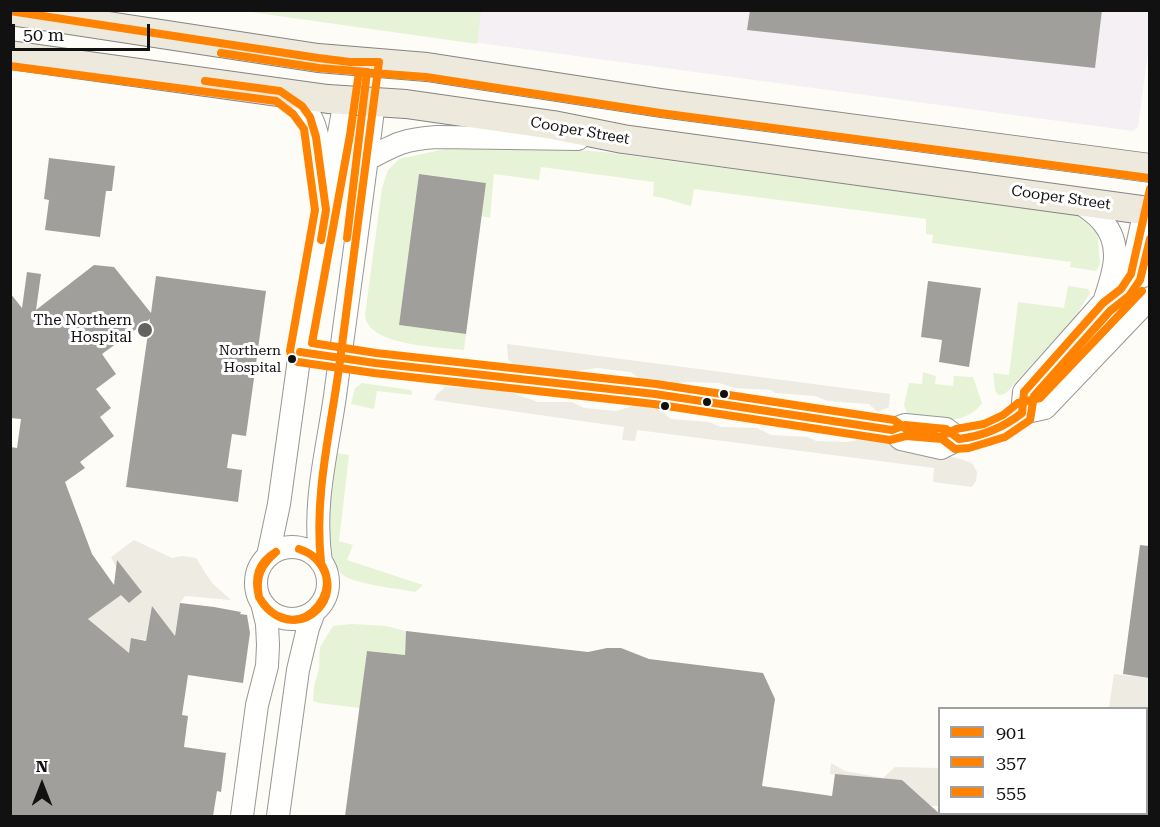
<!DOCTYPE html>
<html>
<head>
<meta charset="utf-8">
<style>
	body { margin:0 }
	#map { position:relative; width:1160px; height:827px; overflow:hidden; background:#fdfcf7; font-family:"Roboto Serif",serif }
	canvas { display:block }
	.frame { position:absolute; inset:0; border:12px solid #111; pointer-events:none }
	.legend { position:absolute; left:938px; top:707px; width:210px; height:108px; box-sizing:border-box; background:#fff; border:2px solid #a0a0a0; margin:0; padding:8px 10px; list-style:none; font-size:18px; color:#111 }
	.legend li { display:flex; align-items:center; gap:12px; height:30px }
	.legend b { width:30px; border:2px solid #a0a0a0 }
	.north { position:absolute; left:12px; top:755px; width:60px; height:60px; -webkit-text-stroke:4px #fff; paint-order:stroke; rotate:0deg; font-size:16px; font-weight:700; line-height:24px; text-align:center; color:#111 }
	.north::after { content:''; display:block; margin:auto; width:21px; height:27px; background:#111; clip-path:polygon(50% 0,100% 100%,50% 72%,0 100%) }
	.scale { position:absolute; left:12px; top:24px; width:138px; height:27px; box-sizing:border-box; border:3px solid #111; border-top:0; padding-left:8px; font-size:18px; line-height:21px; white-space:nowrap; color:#111; -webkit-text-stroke:4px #fff; paint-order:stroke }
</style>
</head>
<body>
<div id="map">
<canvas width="1160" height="827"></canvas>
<div class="frame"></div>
<ul class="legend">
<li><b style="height:8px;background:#ff8200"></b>901</li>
<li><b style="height:8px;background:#ff8200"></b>357</li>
<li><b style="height:8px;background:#ff8200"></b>555</li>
</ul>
<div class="north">N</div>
<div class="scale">50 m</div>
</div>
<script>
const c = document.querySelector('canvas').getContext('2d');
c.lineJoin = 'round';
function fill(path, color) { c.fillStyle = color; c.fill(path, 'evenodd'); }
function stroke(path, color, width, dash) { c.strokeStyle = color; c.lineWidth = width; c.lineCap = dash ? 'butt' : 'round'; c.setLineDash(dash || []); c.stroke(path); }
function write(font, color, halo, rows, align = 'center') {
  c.font = font + ' "Roboto Serif",serif'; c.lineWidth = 6; c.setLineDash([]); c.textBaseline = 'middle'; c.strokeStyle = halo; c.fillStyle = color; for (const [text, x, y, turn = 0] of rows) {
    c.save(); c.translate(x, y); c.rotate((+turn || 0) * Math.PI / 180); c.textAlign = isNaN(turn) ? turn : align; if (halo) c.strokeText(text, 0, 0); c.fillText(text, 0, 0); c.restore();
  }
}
fill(new Path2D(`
	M 1149,10 L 1150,36 L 1138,127 L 1133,131 L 242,11 Z`), '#f5f0f3');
fill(new Path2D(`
	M 258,11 L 481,10 L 481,11 L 477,44 L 258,13 Z
	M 450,142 L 604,152 L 1082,216 L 1097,228 L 1100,263 L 1096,271 L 1070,267 L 1071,262 L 932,243 L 933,235 L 926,234 L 926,219 L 694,189 L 691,206 C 677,203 668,198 653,196 L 654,182 L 541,167 L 539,180 L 494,174 L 490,218 L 481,216 L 486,183 L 420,174 L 399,325 L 466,334 L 464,350 C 439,347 367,346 365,315 L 382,188 L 388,170 L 399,159 L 450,148 Z
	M 1068,286 L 1088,289 L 1090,293 L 1074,319 L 1005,394 L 998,395 L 995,390 L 993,373 L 1009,375 L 1018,302 L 1064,308 Z
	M 923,372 L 936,376 L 935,384 L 953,386 L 954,376 L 973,377 L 982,403 C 966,426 933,421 908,417 L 904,405 L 909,383 L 922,384 Z
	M 362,383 L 411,390 L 412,395 L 377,391 L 374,409 L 351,404 L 355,388 Z
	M 336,453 L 349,455 L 339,541 L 353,545 L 347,560 L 423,585 L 415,592 C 400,589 354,584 343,575 C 317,550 332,485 336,453 Z
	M 352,624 L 386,626 L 406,631 L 405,655 L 367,651 L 360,708 L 319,703 L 313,701 L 314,686 L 319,669 L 320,647 L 333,626 Z`), '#e7f3d7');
fill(new Path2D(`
	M 507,344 L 890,394 L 889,407 L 878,412 L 869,404 L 828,401 L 815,396 L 775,393 L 771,390 L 735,388 L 719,383 L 686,382 L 666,387 L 648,386 L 631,372 L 597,368 L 570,372 L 514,365 L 508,360 Z
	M 445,387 L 504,390 L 538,402 L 572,402 L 584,408 L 616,411 L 636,405 L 653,405 L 671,419 L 709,422 L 721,427 L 757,428 L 771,435 L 808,437 L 816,441 L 847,442 L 869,438 L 957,458 L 972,463 L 977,472 L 976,481 L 972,487 L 933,482 L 934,468 L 637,430 L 635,441 L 622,440 L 624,427 L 434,400 L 437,394 Z
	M 134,540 L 172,558 L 182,556 L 196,558 L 212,583 L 231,600 L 185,596 L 180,603 L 172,653 L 153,641 L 132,638 L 128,660 L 116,642 L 88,619 L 121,594 L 129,603 L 137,597 L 124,582 L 111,557 Z
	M 1114,674 L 1149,678 L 1149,723 L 1147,721 L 1146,708 L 1109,708 Z
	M 831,763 L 845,771 L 883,778 L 895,767 L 939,768 L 939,806 L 931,806 L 902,780 L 830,774 Z`), '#edebe2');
fill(new Path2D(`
	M 750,10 L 1102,10 L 1095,68 L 747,30 Z
	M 49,158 L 115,166 L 112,191 L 106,191 L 100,237 L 45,230 L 49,200 L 44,199 Z
	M 419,174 L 486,183 L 466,334 L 399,325 Z
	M 94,265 L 114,267 L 151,313 L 156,276 L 266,291 L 246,436 L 232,434 L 227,468 L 242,470 L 238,502 L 126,487 L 150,319 L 102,354 L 116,374 L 96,389 L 111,408 L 100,417 L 114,436 L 80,462 L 85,468 L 65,482 L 92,554 L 114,585 L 117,560 L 142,592 L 129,603 L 121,595 L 88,619 L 129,653 L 131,638 L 146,641 L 152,606 L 175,636 L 180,603 L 214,607 L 241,612 L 240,614 L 247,615 L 250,633 L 243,683 L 188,675 L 182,715 L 188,716 L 184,747 L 226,753 L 221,792 L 217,791 L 213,816 L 10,816 L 10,447 L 17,448 L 21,419 L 10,418 L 10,293 L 22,308 L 27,272 L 41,274 L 36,310 Z
	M 928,281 L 981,288 L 969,367 L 939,362 L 942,340 L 921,337 Z
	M 1140,545 L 1149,546 L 1149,678 L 1123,674 Z
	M 406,631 L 588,652 L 607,648 L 621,648 L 649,659 L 763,673 L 775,699 L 762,786 L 832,796 L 835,774 L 902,780 L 942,816 L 345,816 L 367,651 L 405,655 Z`), '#a19f9c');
const minor = new Path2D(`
	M 281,92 C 291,99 303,105 310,116 C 321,134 321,170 324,190
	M 368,159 C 395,144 405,139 437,137 L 578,139
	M 1077,200 C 1085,207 1096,213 1103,222 C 1123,246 1114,272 1105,299
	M 300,352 L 375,363 L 495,375 L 655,394 L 892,430 L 905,425 L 946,429 L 959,439
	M 1022,413 L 1024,392 L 1103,303 L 1121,289 L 1131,274 L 1145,210
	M 892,430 L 901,439 L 941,448 L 959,439 L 987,434 L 1009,424 L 1022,413 L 1045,408 L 1150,298
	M256 583a36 36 0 1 1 72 0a36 36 0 1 1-72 0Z
	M 268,556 L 279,504 L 300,352 L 345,100
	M 321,562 C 312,504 327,453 335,396 C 348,298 362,200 374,102
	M 242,816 L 257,705 L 267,666 L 268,645 L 267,624 L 262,603
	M 278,816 L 298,670 L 308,628 L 314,612`);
const major = new Path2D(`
	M 10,11 L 318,58 L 427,67 L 661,103 L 1150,168
	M 10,55 L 328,99 L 406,104 L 553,125 L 623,139 L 1150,211`);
stroke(minor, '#979795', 24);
stroke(major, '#858482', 30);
stroke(minor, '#fffffe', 22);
stroke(major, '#ede9dc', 28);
stroke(new Path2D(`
	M 10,11 L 318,58 L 350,62 L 379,62 C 366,164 353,266 339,368 C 330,433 314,496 321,562
	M 205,81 L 280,91 L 302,106 L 310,117 L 316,137 L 326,210 L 321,240
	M 300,352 L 375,363 L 655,394 L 892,430 L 905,425 L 946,429 L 959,439 C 983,436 1003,428 1022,413 L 1024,392 L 1103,303 L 1121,289 L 1131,274 L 1150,189
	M 259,597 C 298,661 365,572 299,549
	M 259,597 C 270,619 299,629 318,609 C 338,588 324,556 299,549
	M 259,597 C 254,577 258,563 276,552
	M 259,597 C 255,577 261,565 276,552`), '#ff8200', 8);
stroke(new Path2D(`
	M 221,53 L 319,68 L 367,72 L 347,238
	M 10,66 L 276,101 L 293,114 L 304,129 L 315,210 L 290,351 L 292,359 L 298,362 L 374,373 L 654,404 L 890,440 L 906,436 L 942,439 L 955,449 L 969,448 L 1005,437 L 1030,420 L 1034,396 L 1110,311 L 1129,296 L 1140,280 L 1150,239`), '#ff8200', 8);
stroke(new Path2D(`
	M 1142,291 L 1040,398 L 1018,403 L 1003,415 L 984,424 L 956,429 L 940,437 L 906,429 L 894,420 L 656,384 L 376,353 L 312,343 L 350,135 L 359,72 L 426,77 L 660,113 L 1149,178`), '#ff8200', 8);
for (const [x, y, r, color] of [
	[145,330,8,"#646362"],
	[292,359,5,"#111"],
	[724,394,5,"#111"],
	[707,402,5,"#111"],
	[665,406,5,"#111"]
]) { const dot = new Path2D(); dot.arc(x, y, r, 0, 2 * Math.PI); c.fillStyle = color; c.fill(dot); stroke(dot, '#fff', 2); }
write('14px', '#111', '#fff', [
	["Northern",281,351],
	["Hospital",281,368]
], 'right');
write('15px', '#111', '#fff', [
	["Cooper Street",580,131,10],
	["Cooper Street",1061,198,8]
]);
write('15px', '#111', '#fff', [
	["The Northern",132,321],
	["Hospital",132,338]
], 'right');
</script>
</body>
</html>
